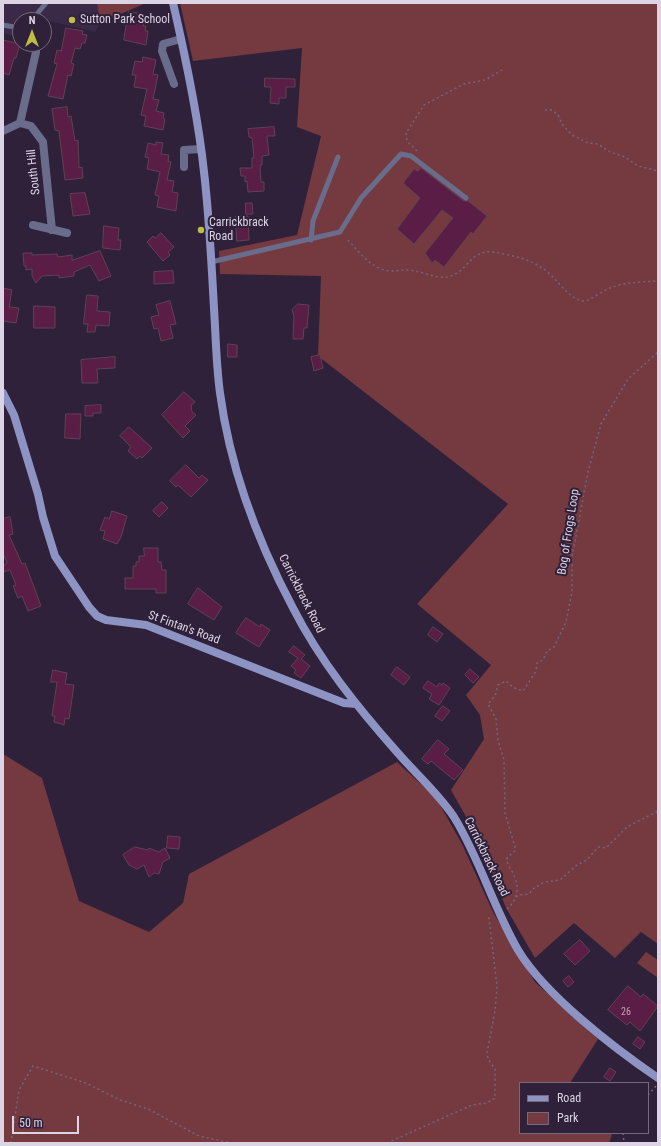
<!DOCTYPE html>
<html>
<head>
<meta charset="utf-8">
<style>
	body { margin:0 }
	#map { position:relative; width:661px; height:1146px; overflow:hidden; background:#2f213a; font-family:"Roboto Condensed",sans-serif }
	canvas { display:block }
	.frame { position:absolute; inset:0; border:4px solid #dcd4e4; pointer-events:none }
	.legend { position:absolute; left:519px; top:1082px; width:130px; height:52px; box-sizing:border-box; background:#2f213a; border:1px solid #74697e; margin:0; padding:5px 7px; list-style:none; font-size:12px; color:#dcd4e4 }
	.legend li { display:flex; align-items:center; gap:8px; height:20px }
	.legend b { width:20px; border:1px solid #74697e }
	.north { position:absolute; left:12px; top:12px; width:40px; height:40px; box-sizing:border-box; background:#2f213a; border:1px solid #74697e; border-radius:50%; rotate:0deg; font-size:11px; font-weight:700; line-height:16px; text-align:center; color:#dcd4e4 }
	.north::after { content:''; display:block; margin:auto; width:14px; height:18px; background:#bcbf44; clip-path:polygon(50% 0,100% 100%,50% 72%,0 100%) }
	.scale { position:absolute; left:12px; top:1116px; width:67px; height:18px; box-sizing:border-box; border:2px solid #dcd4e4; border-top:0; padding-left:5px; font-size:12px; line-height:14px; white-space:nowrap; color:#dcd4e4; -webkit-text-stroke:3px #2f213a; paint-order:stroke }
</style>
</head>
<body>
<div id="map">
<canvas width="661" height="1146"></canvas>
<div class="frame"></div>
<ul class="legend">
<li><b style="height:5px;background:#8d94c4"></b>Road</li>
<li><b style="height:11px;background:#753940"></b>Park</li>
</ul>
<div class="north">N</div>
<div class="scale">50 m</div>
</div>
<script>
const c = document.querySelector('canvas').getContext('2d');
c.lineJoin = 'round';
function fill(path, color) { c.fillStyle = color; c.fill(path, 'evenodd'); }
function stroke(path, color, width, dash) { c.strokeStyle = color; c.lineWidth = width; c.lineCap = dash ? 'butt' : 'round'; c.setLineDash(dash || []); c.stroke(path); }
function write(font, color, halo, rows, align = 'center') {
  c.font = font + ' "Roboto Condensed",sans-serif'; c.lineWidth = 4; c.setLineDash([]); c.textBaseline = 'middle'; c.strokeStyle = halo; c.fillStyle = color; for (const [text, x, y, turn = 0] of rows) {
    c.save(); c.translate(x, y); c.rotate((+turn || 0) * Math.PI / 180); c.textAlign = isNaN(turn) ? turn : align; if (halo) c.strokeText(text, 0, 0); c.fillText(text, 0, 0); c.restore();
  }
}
fill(new Path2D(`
	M 3,3 L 97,3 L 100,23 L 95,32 L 44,20 L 20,20 L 20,38 L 3,33 Z`), '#3a2947');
fill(new Path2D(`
	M 97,3 L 146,3 L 100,23 Z
	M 180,3 L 658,3 L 658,944 L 641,932 L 615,958 L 574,923 L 535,958 L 506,908 L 478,838 L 451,790 L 484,739 L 480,715 L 466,695 L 491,665 L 417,604 L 508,504 L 318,356 L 321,276 L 220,274 L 219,251 L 297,235 L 321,136 L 297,127 L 302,48 L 193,61 Z
	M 3,754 L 42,778 L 79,901 L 149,932 L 183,903 L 189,874 L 397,762 L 436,798 L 462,844 L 493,912 L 535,982 L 598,1039 L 570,1083 L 520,1083 L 520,1133 L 609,1133 L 612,1135 L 609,1143 L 3,1143 Z
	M 646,952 L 658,960 L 658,978 L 637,963 Z`), '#753940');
const building = new Path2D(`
	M 129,11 L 145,15 L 143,26 L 146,26 L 145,31 L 148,31 L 146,45 L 124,40 Z
	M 66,28 L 83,31 L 82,34 L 87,35 L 85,43 L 82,43 L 80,49 L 75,48 L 71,63 L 74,64 L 71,76 L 68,75 L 63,99 L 48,96 L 57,64 L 54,63 L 57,50 L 61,51 Z
	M 3,40 L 20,44 L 16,58 L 14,58 L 9,75 L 3,73 Z
	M 143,57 L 156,60 L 153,74 L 158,75 L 153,99 L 159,100 L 156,111 L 164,113 L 163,118 L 165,119 L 163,130 L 144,126 L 146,116 L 141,115 L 147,89 L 134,87 L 136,75 L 132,75 L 135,61 L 142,62 Z
	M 265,78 L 295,79 L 295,87 L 286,87 L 286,98 L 279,98 L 279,104 L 270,103 L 271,87 L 265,87 Z
	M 67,107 L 68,117 L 71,116 L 75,141 L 78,140 L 79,168 L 82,167 L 83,178 L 65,180 L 59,131 L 55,130 L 52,109 Z
	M 274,127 L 275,136 L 267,136 L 269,155 L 262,156 L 262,165 L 260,165 L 261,182 L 264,182 L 264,191 L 248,192 L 247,181 L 245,182 L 245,176 L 241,176 L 240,168 L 252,168 L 252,158 L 254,158 L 252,138 L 249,137 L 248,129 Z
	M 156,142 L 163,143 L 161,154 L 169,155 L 168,161 L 171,162 L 167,180 L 174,181 L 172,192 L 178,193 L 176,211 L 157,207 L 159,196 L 155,195 L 160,172 L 147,169 L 149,158 L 145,157 L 148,143 L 156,145 Z
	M 421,168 L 464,201 L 468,201 L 487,216 L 473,234 L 471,232 L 444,267 L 435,260 L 432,263 L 425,253 L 453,218 L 442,210 L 414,244 L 397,229 L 420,198 L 403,183 L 414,169 L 418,171 Z
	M 85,193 L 90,214 L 73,216 L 70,194 Z
	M 246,203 L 252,203 L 253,214 L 246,214 Z
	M 236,216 L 248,216 L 249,240 L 237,241 Z
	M 104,226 L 119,228 L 118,240 L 121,240 L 120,250 L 103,248 Z
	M 161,233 L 174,247 L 168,252 L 170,255 L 163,261 L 147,242 L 153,236 L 155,238 Z
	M 100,251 L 111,276 L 99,281 L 90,265 L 74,272 L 74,276 L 59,278 L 59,275 L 42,276 L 36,283 L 32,276 L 32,269 L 26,270 L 26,266 L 24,266 L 23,253 L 32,253 L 32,255 L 57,254 L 58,257 L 72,255 L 72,260 Z
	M 173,271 L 174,283 L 154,284 L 154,272 Z
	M 3,288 L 12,290 L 9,307 L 19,308 L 16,323 L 3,321 Z
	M 87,295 L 98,296 L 97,311 L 110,312 L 109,326 L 96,325 L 95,332 L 87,332 L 88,324 L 84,324 Z
	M 170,301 L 176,324 L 170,325 L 173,338 L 161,341 L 158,328 L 154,329 L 151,317 L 159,315 L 156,305 Z
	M 298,304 L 309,305 L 307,328 L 304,328 L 303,339 L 293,339 L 294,316 L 292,310 Z
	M 34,306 L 55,307 L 55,328 L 34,328 Z
	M 228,344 L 237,345 L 237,357 L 228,357 Z
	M 320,355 L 323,368 L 314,371 L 311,357 Z
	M 115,357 L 115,368 L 97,369 L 98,383 L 82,383 L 81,360 Z
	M 184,392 L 195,402 L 191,405 L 192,412 L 196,415 L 185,426 L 190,431 L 183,438 L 162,415 Z
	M 101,405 L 101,413 L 93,413 L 93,416 L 85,416 L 85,406 Z
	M 66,414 L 81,414 L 80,439 L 65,438 Z
	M 129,427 L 152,448 L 142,458 L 140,456 L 137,459 L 128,451 L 131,447 L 120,436 Z
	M 186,465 L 199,478 L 202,475 L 208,480 L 191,497 L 178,485 L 176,487 L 170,481 Z
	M 162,502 L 168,508 L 159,517 L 153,511 Z
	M 112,511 L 127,516 L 121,537 L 117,544 L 103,539 L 105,531 L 100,530 L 105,517 L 109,519 Z
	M 10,517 L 13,534 L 9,535 L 22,564 L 25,563 L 41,606 L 28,611 L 22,596 L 18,598 L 13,586 L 16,585 L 10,570 L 3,572 L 3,566 L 7,563 L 3,553 L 3,519 Z
	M 144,548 L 158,548 L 158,562 L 161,562 L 162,570 L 166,570 L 166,593 L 156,593 L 156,589 L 125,589 L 125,578 L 133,578 L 133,566 L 136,566 L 136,562 L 139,562 L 139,556 L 144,556 Z
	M 198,588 L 222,607 L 214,620 L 188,604 Z
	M 246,618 L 260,627 L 261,624 L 270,630 L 259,647 L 236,633 Z
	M 433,627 L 443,634 L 437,642 L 428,635 Z
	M 294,646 L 305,655 L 301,659 L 310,666 L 301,678 L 294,673 L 296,670 L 291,666 L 298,658 L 289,652 Z
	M 397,667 L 410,677 L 404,685 L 391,675 Z
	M 470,669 L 479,677 L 473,683 L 465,675 Z
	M 53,670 L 67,673 L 65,684 L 74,685 L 69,719 L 65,718 L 64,725 L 54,722 L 55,716 L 52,716 L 57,682 L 51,682 Z
	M 428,681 L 437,687 L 439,683 L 442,685 L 443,683 L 450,688 L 439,705 L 429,699 L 432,694 L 423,688 Z
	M 443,706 L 450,711 L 442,721 L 435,716 Z
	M 438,740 L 449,749 L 444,754 L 463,770 L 454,780 L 431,761 L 428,764 L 422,759 Z
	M 168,836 L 180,837 L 179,849 L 167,848 Z
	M 135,847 L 148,850 L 149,848 L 159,852 L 165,848 L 170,858 L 163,862 L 159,874 L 154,873 L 149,877 L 144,865 L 137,869 L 129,865 L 123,855 Z
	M 580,940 L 590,951 L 575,965 L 564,954 Z
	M 569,976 L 574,982 L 568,987 L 563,981 Z
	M 628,986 L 641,997 L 643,994 L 658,1006 L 640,1031 L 630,1022 L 627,1025 L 608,1010 Z
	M 638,1037 L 645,1042 L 640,1049 L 633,1044 Z
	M 610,1068 L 616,1072 L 610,1081 L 604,1077 Z`);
fill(building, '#5a1d46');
stroke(building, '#5f4254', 1);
stroke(new Path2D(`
	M 545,110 L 552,110 L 558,115 L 562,124 L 572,135 L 588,143 L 598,144 L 610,152 L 625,157 L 638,166 L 658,171
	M 417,151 L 407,141 L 406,133 L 424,105 L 464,84 L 485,80 L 502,70
	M 348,240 C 360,253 372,270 391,271 C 399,271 407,269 415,271 C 426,273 440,280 451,276 C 468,270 472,249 493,252 C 510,255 528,258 542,268 C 555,275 569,301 584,301 C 590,301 604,289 613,287 C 627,282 643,282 658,281
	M 516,897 L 519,895 L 529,894 L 533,889 L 544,882 L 560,880 L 577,865 L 587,860 L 598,847 L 606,848 L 627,827 L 658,811
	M 507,909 C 518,899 520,887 513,873 C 510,868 507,865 507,858 L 515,851 L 515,847 L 505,813 L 504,760 L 498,741 L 496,719 L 488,704 L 495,696 L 498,685 L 506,681 L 514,688 L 523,691 L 536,671 L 537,663 L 543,660 L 547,651 L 554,647 L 566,622 L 572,592 L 572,557 L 588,472 L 601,424 L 628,379 L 658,352
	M 648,1095 L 656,1086
	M 623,1133 L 624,1143
	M 11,1143 L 19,1090 L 33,1066 L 86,1083 L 120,1100 L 148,1109 L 199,1136 L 232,1143
	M 387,1143 L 472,1105 L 487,1103 L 495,1098 L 495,1069 L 488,1059 L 487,1053 L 495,1011 L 497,986 L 489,918 L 491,917`), '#72677c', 1.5, [2, 3]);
stroke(new Path2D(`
	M 32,20 L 46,3
	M 3,25 L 20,28
	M 311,240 L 313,221 L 338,157
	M 211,262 L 340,232 L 361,198 L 401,154 L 411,156 L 466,198`), '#696d8b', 5);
stroke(new Path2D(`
	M 174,84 L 162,51 L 163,44 L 181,39
	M 20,123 L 36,52
	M 3,131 L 20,123 L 31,126 L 43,142 L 52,230
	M 184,167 L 184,150 L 201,149
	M 33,225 L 67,233`), '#696d8b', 8);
stroke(new Path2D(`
	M 173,3 C 186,59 198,115 204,172 C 210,223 212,275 215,326 C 216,348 217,371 220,393 C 230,468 258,542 293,608 C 320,661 358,708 397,752 C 416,774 438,793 454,817 C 480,859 493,907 518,950 C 545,995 614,1048 658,1078
	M 3,393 L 14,415 L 38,494 L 43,517 L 55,556 L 89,607 L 97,616 L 106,620 L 146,625 L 344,703 L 356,704`), '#8d94c4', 8);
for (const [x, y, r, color] of [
	[72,20,4,"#bcbf44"],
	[201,230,4,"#bcbf44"]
]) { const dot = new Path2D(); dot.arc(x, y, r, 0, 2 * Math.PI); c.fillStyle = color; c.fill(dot); stroke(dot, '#2f213a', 1.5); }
write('10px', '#bca6bc', null, [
	["26",626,1012]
]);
write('12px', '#dcd4e4', '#2f213a', [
	["Sutton Park School",80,20],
	["Carrickbrack",209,223],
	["Road",209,237]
], 'left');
write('12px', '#dcd4e4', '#2f213a', [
	["South Hill",34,172,-96],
	["Bog of Frogs Loop",569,532,-81],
	["Carrickbrack Road",301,594,63],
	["St Fintan's Road",184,628,20],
	["Carrickbrack Road",486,857,64]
]);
</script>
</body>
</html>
